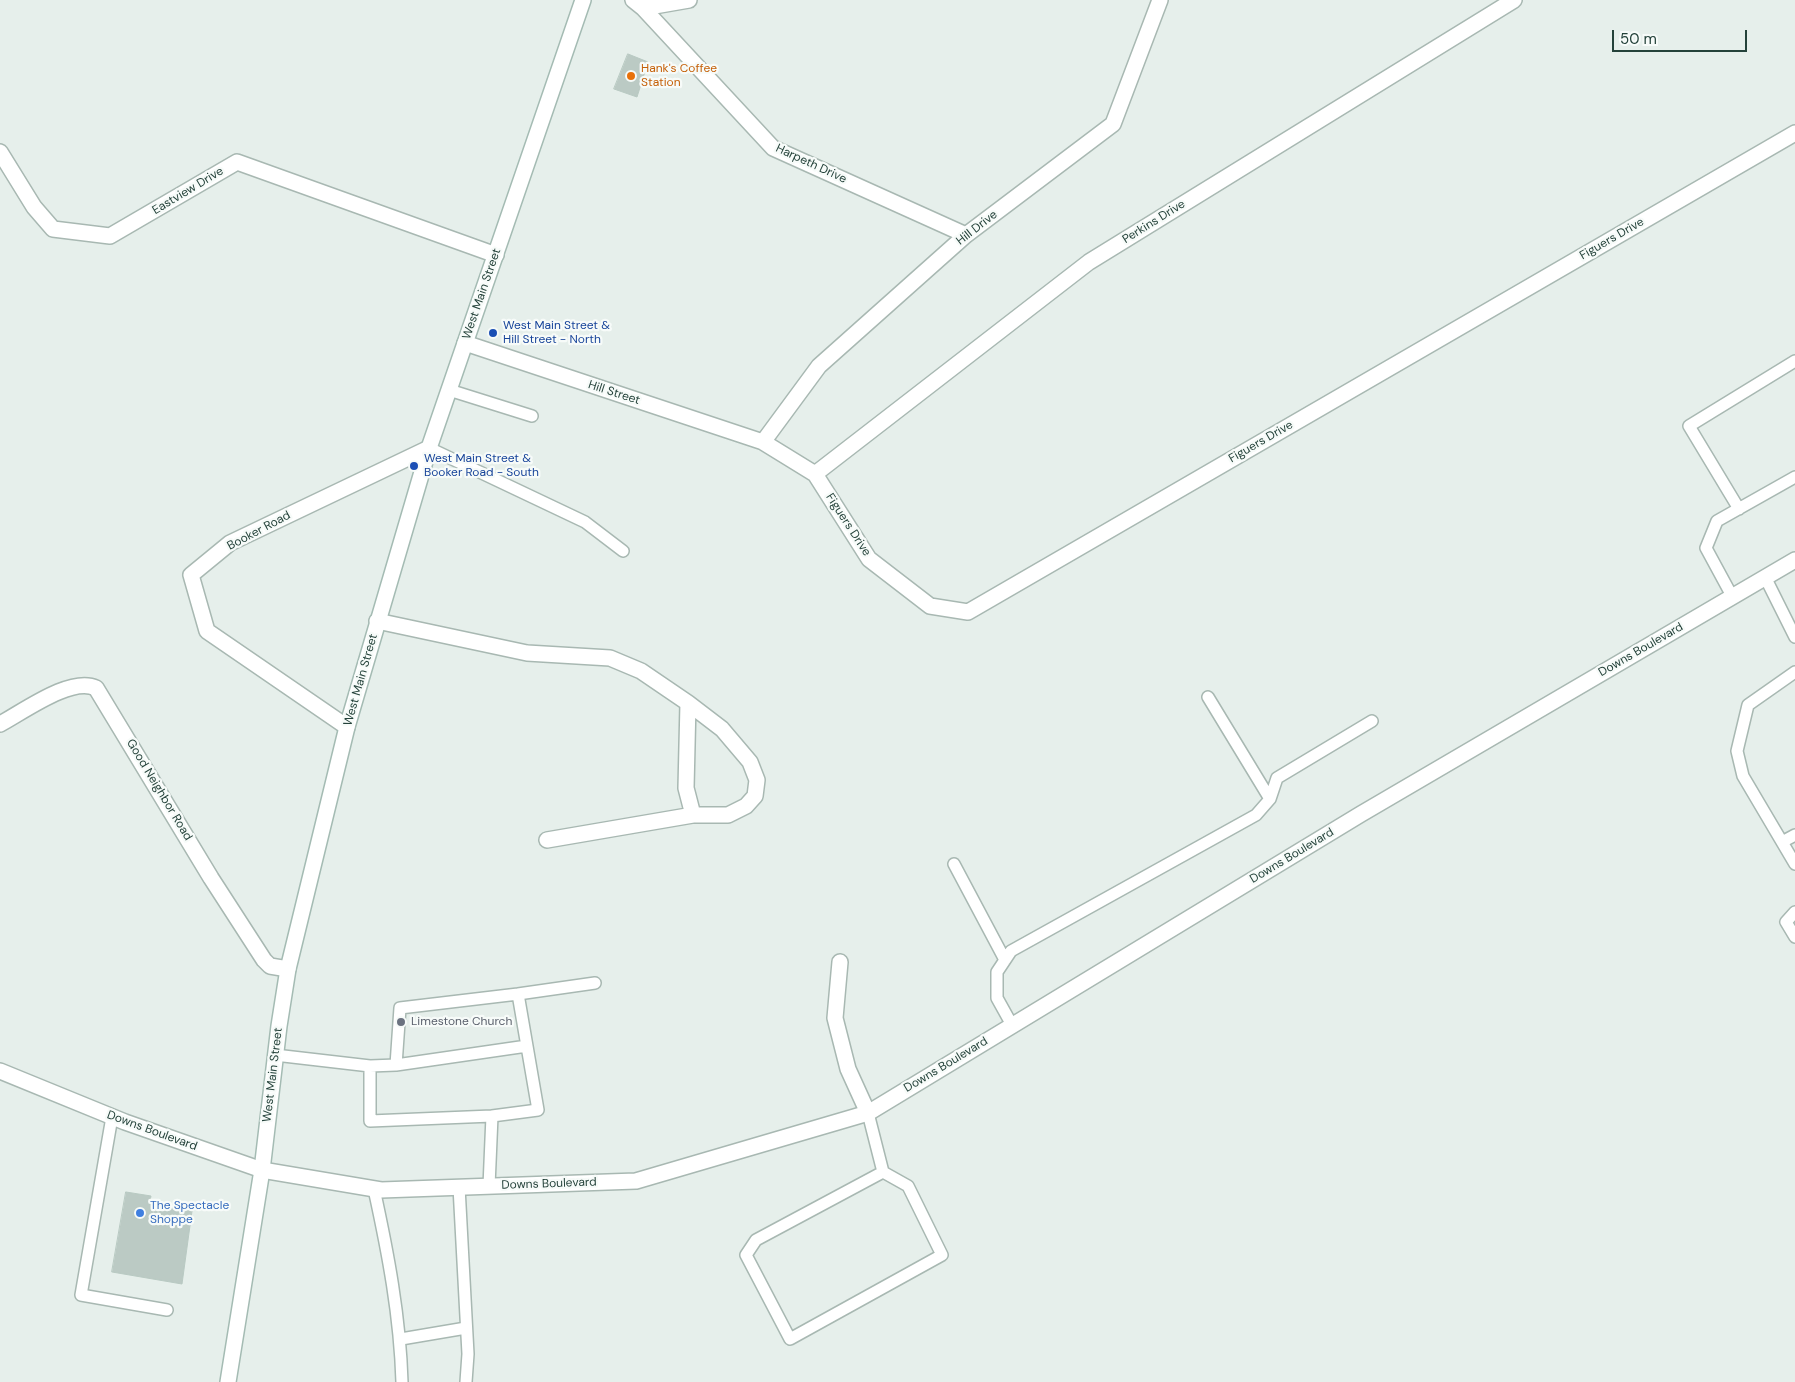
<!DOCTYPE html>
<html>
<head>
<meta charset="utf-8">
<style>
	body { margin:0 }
	#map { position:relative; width:1795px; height:1382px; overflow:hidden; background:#e6efeb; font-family:"DM Sans",sans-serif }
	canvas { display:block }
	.scale { position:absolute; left:1612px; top:30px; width:135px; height:22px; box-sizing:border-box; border:2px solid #24423a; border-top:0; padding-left:6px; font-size:15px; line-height:18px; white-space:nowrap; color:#24423a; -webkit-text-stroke:4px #f7fbf9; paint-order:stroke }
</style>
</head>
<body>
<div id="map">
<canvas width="1795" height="1382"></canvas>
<div class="scale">50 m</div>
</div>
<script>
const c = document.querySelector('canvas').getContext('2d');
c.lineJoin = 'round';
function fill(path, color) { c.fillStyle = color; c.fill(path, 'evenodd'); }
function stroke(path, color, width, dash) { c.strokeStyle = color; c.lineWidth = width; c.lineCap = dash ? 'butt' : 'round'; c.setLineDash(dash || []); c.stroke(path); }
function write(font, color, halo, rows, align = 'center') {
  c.font = font + ' "DM Sans",sans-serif'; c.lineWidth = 4.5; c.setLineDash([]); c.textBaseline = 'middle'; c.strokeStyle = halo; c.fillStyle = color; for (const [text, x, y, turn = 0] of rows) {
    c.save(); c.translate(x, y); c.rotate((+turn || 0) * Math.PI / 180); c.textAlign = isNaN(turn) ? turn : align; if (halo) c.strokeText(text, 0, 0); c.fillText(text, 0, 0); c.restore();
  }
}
const building = new Path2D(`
	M 628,54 L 648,62 L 637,97 L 614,89 Z
	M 126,1192 L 151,1196 L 150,1201 L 167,1204 L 167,1207 L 192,1211 L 182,1284 L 112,1272 Z`);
fill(building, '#bbcac4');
stroke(building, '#b8c9c2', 1);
const service = new Path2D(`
	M 449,390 L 532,416
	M 429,448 L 585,522 L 623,551
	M 1739,509 L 1689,426 L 1795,361
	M 1765,577 L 1795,637
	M 1732,596 L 1706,548 L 1717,521 L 1795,477
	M 1795,672 L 1748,705 L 1737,751 L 1743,776 L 1795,864
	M 1208,697 L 1270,799
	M 1782,842 L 1795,835
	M 954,864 L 1005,960
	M 1795,912 L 1786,922 L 1795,937
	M 518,994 L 595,983
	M 1012,1025 L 997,998 L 997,972 L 1011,951 L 1256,815 L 1270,799 L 1277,778 L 1372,721
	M 275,1055 L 370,1066
	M 396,1065 L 527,1046
	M 868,1113 L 883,1172 L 756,1240 L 746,1255 L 790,1339 L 942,1255 L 908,1186 L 883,1172
	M 112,1117 L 81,1295 L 167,1310
	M 489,1186 L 492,1116 L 538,1110 L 518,994 L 400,1008 L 396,1065 L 370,1066 L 370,1121 L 492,1116
	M 459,1187 L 468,1354 L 466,1382
	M 374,1189 C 388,1253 400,1316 402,1382
	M 401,1339 L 466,1328`);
const minor = new Path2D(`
	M 633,0 L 643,8 L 689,0
	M 643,8 L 773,148 L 966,235
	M 0,152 L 34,207 L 53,229 L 110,236 L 237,162 L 496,255
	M 465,343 L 763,442 L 815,474 L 869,559 L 930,606 L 968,612 L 1795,133
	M 763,442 L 819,366 L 966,235 L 1113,124 L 1160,0
	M 815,474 L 1089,262 L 1514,0
	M 377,621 L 527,653 L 610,658 L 641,671 L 688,703 L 722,729 L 750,762 L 757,780 L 755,796 L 746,806 L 728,815 L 693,815 L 547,840
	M 688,703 L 686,788 L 693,815
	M 0,724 C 23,712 71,676 96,688 L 211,878 L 264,960 L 270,966 L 288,969
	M 347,727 L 207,631 L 191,575 L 230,543 L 429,448
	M 840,962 L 835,1018 L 848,1069 L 868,1113`);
const tertiary = new Path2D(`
	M 0,1071 L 125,1122 L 262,1170 L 381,1190 L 636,1181 L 868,1113 L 1361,814 L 1795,560`);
const secondary = new Path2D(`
	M 228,1382 L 262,1170 L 279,1026 L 288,969 L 347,727 L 429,448 L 583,0`);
stroke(service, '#a8b8b2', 14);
stroke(minor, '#a8b8b2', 18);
stroke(tertiary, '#a8b8b2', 18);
stroke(secondary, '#a4bbb3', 18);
stroke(service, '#fff', 11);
stroke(minor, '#fff', 15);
stroke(tertiary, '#fff', 15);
stroke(secondary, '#fff', 15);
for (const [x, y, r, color] of [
	[631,76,5,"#e8710a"],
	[493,333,5,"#1a4fb4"],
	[414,466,5,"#1a4fb4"],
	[401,1022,5,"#6b7280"],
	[140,1213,5,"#3f7fe0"]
]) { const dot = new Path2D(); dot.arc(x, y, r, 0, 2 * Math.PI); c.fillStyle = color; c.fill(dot); stroke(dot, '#f7fbf9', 2); }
write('12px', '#c56008', '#f7fbf9', [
	["Hank's Coffee",641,69],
	["Station",641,83]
], 'left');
write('12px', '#24423a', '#f7fbf9', [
	["Harpeth Drive",811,164,25],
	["Eastview Drive",188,191,-31],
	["Perkins Drive",1154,222,-32],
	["Hill Drive",977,228,-38],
	["Figuers Drive",1612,239,-30],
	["West Main Street",482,294,-71],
	["Hill Street",614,393,18],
	["Figuers Drive",1261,442,-30],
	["Figuers Drive",848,525,57],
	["Booker Road",259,531,-28],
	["Downs Boulevard",1641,650,-30],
	["West Main Street",361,680,-74],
	["Good Neighbor Road",159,790,59],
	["Downs Boulevard",1292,856,-31],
	["Downs Boulevard",946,1065,-31],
	["West Main Street",273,1075,-83],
	["Downs Boulevard",152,1131,20],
	["Downs Boulevard",549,1184,-2]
]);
write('12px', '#164399', '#f7fbf9', [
	["West Main Street &",503,326],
	["Hill Street - North",503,340],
	["West Main Street &",424,459],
	["Booker Road - South",424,473]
], 'left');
write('12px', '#5b616d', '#f7fbf9', [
	["Limestone Church",411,1022]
], 'left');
write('12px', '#366cbe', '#f7fbf9', [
	["The Spectacle",150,1206],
	["Shoppe",150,1220]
], 'left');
</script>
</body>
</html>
